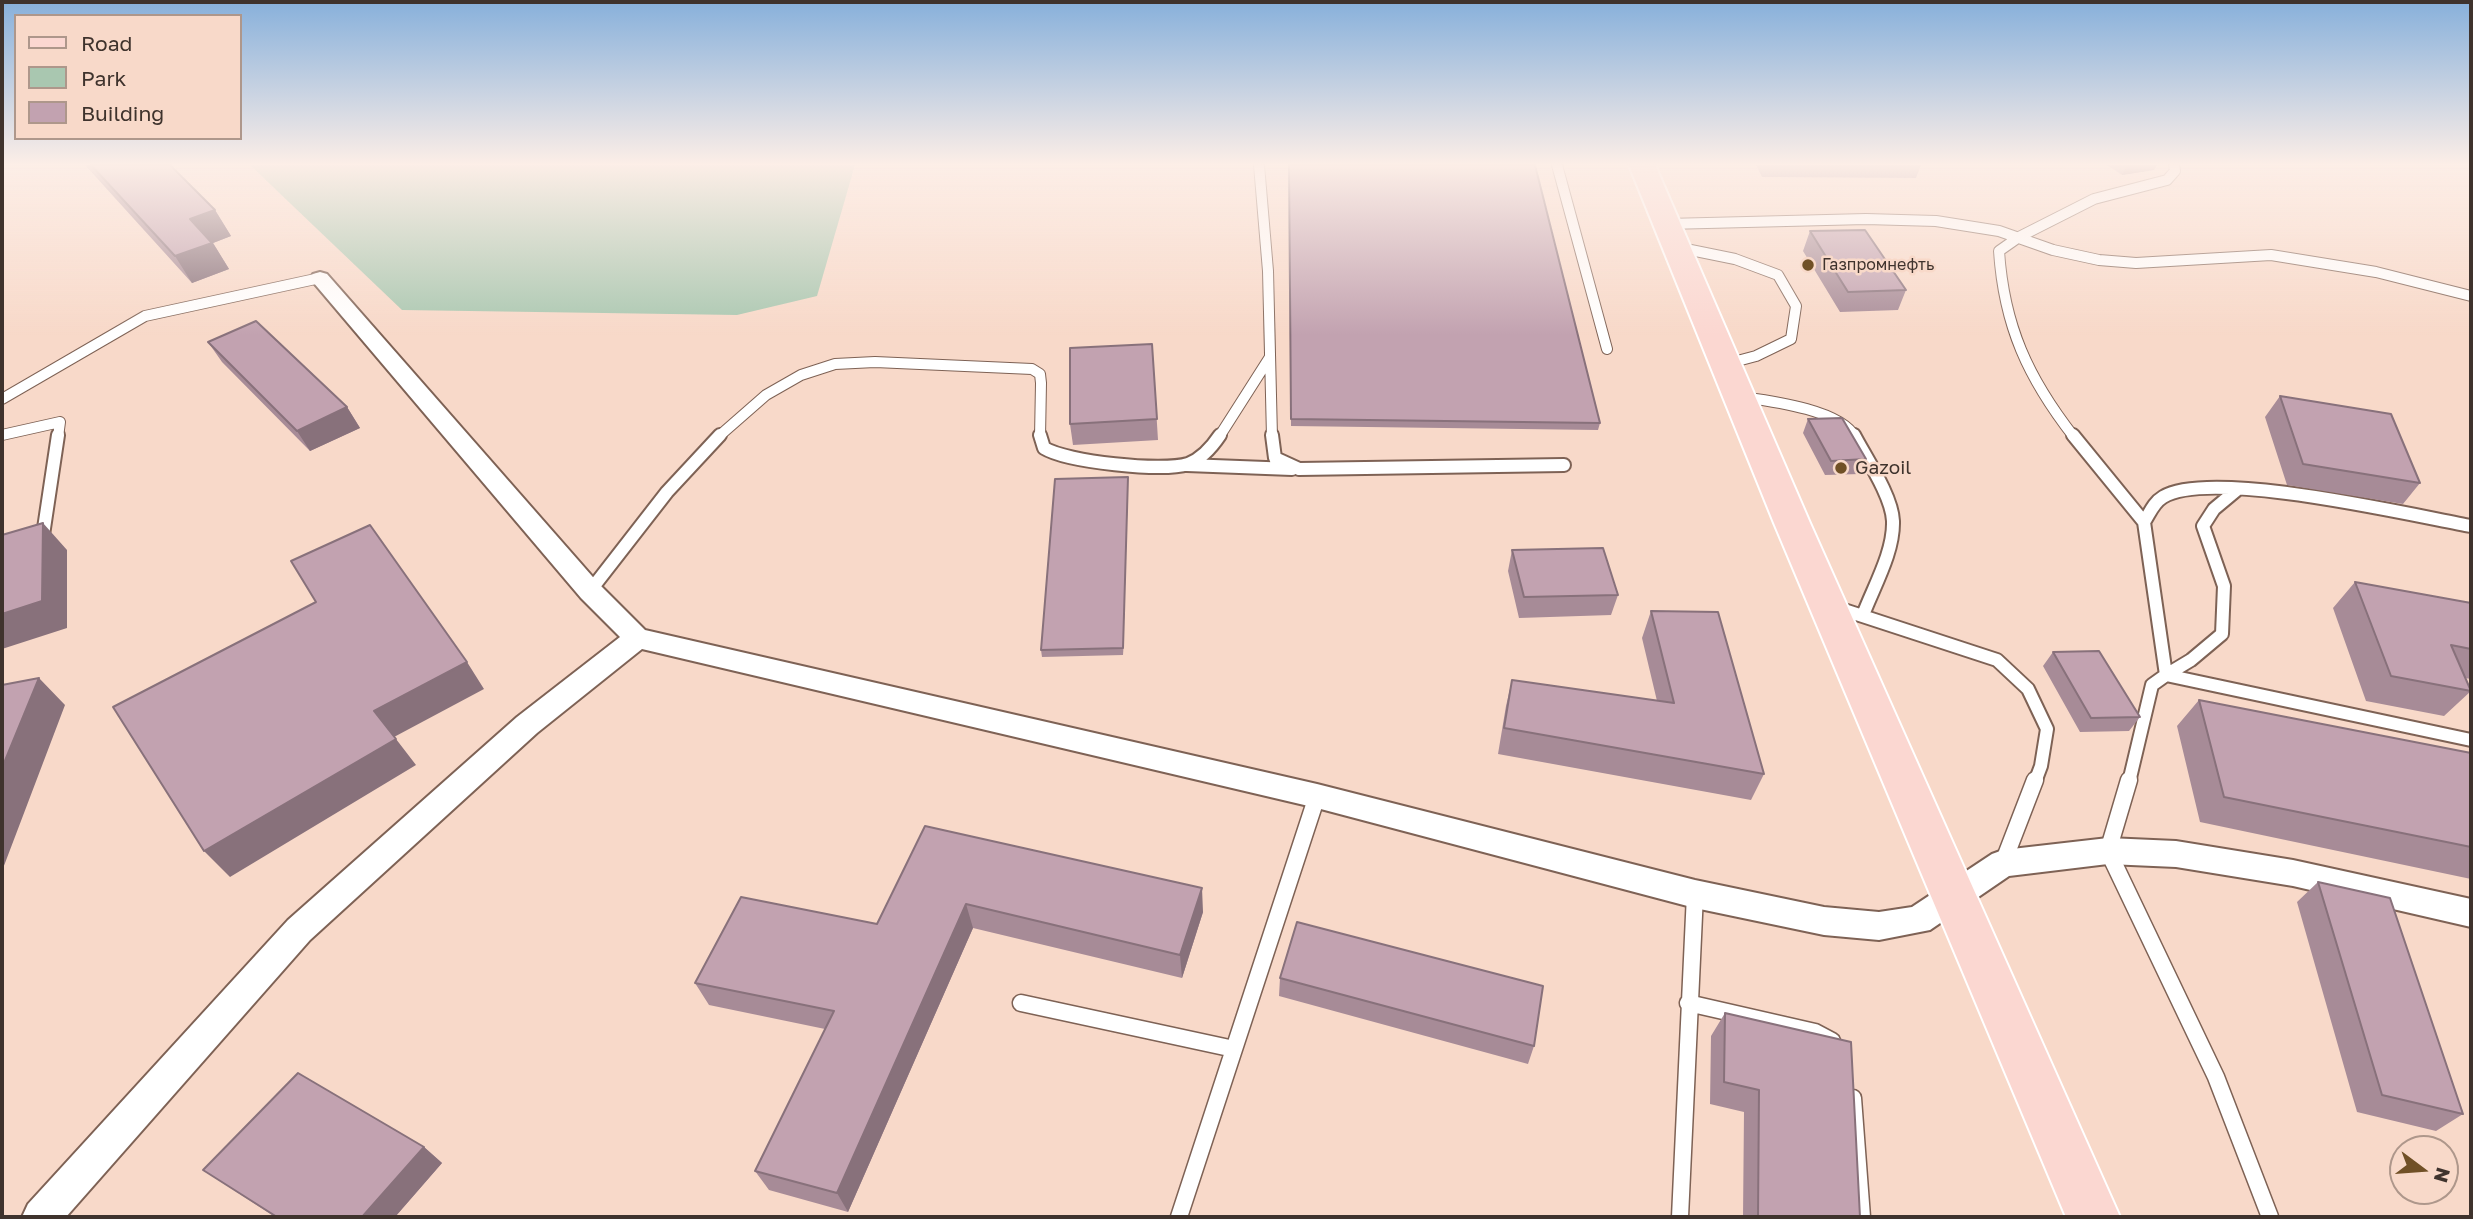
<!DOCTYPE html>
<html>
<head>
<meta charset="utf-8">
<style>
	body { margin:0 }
	#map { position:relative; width:2473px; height:1219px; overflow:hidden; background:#f8d9c9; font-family:"Golos Text",sans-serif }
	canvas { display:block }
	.frame { position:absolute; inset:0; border:4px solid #3f332d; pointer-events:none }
	.legend { position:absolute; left:14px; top:14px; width:228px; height:126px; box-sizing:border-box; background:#f8d9c9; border:2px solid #ae978b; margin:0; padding:9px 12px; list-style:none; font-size:21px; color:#3f332d }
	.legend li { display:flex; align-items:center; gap:14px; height:35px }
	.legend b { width:35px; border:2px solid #ae978b }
	.north { position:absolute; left:2389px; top:1135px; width:70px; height:70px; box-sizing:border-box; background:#f8d9c9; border:2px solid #ae978b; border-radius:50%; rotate:106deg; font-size:19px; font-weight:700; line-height:28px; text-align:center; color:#3f332d }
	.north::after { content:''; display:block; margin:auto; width:24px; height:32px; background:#705026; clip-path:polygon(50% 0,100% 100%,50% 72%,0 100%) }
</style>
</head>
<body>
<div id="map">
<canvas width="2473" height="1219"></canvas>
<div class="frame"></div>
<ul class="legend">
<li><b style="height:9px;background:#fbd7d1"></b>Road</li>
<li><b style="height:19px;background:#a9c7b0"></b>Park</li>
<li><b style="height:19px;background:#c2a2b0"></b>Building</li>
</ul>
<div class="north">N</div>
</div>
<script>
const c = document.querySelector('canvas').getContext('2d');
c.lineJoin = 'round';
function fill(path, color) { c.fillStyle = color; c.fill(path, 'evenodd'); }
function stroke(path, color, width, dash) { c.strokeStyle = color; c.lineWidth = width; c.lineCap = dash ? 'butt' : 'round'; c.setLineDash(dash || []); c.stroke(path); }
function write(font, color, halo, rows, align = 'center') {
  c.font = font + ' "Golos Text",sans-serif'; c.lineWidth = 5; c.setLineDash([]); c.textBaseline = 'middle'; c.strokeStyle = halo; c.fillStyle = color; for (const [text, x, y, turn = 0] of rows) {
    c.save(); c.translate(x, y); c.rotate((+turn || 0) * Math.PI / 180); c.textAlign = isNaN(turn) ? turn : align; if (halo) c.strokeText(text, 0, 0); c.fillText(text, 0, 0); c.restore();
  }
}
fill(new Path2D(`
	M 250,165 L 855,165 L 817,296 L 737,315 L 402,310 Z`), '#a9c7b0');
const laneFar2 = new Path2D(`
	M 1259,165 L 1268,271 L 1272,437
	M 1557,165 L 1607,349
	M 1667,224 L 1866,219 L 1936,221 L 1999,231 L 2053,250 L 2099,260 L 2136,263 L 2271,255 L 2376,272 L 2471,296
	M 1676,247 L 1735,259 L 1778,275 L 1796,306 L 1791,339 L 1756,356 L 1726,364
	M 1743,397 C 1771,401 1841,410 1855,437
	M 2,399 L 145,316 L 320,278
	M 2,435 L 60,422 L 58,437
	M 718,437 L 766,395 L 801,375 L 835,364 L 875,362 L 1032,369 L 1040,374 L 1041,383 L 1040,437
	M 1219,437 L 1270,357
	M 2074,437 C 2028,378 2004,326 1999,251 L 2019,237 L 2094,199 L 2167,180 L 2175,171 L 2174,165`);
const laneFar1 = new Path2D(`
	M 1040,435 L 1044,448 C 1067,462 1162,472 1188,464 C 1201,459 1212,447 1220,435
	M 1272,435 L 1275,458 L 1299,469 L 1564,465
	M 1854,435 C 1866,458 1892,496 1893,521 C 1894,552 1874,586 1863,615
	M 2073,435 L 2144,522
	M 1187,465 L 1292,469
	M 2238,489 L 2214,509 L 2203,526 L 2224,586 L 2222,634 L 2191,660 L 2166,675 L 2144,522 C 2150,513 2153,503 2163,497 C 2210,468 2411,515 2471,526
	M 43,535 L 58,435
	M 590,591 L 667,492 L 720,435
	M 1835,607 L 1997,660 L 2028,689 L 2047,729 L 2041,766 L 2035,782
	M 2129,782 L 2152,685 L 2166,675 L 2471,740`);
const lane = new Path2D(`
	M 2129,780 L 2108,851 L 2216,1077 L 2270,1217
	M 2003,863 L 2035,780
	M 1021,1003 L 1234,1049
	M 1688,1003 L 1815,1032 L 1832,1041
	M 1853,1098 L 1862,1217
	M 1179,1217 L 1317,796
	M 1680,1217 L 1695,894`);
const street = new Path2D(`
	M 320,272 L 327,274 L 599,584 L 645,630 L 1317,784 L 1695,880 L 1824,907 L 1879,912 L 1912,907 L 1992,854 L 2003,850 L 2108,838 L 2176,841 L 2293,860 L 2471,899 L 2471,927 L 2293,886 L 2176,867 L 2108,864 L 2009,876 L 1930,930 L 1879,940 L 1824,935 L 1695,908 L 1317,808 L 642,649 L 537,733 L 310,940 L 66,1217 L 22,1217 L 28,1204 L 288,920 L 517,717 L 620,637 L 581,598 L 313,282 L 310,278 L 313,274 Z`);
const primary = new Path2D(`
	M 1629,165 L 1655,165 L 1810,523 L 2120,1217 L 2066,1217 L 1774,523 Z`);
stroke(laneFar2, '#7e6255', 12);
stroke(laneFar1, '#7e6255', 16);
stroke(lane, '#7e6255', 19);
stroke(street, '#7e6255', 4);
stroke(primary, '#fff', 4);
stroke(laneFar2, '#fff', 10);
stroke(laneFar1, '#fff', 12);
stroke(lane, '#fff', 16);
fill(street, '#fff');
fill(primary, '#fbd7d1');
fill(new Path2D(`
	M 85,165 L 170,165 L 215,210 L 231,236 L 213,243 L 229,269 L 192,283 Z
	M 1289,165 L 1600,423 L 1598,430 L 1291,426 Z
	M 1756,165 L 1921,165 L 1916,178 L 1762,177 Z
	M 2107,165 L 2157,165 L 2154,170 L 2122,175 Z
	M 1810,231 L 1906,290 L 1898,310 L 1840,312 L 1803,251 Z
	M 208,342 L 347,407 L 360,428 L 310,451 L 222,362 Z
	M 1152,344 L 1158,440 L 1073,445 L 1070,424 Z
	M 2280,396 L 2420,483 L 2403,504 L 2287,485 L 2265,417 Z
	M 1808,419 L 1866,459 L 1860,474 L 1825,475 L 1803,433 Z
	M 1128,484 L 1123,655 L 1042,657 L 1041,650 Z
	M 1512,550 L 1618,595 L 1611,615 L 1519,618 L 1508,571 Z
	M 2355,582 L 2471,603 L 2471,679 L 2465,678 L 2471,691 L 2444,716 L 2366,701 L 2333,608 Z
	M 1651,611 L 1764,774 L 1751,800 L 1498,754 L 1506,706 L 1512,680 L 1657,701 L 1642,638 Z
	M 2053,652 L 2140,717 L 2129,731 L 2080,732 L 2043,666 Z
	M 2199,700 L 2471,753 L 2471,879 L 2200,822 L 2177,726 Z
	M 925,826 L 1203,912 L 1182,978 L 973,928 L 848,1212 L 769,1190 L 755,1171 L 825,1029 L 709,1005 L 695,983 L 877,924 Z
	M 2318,882 L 2463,1114 L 2436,1131 L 2357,1112 L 2297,902 Z
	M 1280,978 L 1534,1046 L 1528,1064 L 1279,996 Z
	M 1725,1013 L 1860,1217 L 1743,1217 L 1744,1112 L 1710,1104 L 1711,1036 Z
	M 424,1147 L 442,1163 L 395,1217 L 275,1217 L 203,1170 Z`), '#a78b97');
fill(new Path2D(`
	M 2127,165 L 2157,165 L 2154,170 L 2122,175 Z
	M 215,210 L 231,236 L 213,243 L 229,269 L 192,283 L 175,256 L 190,219 Z
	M 347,407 L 360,428 L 310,451 L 297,431 Z
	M 1128,477 L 1128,484 L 1123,655 L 1123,648 Z
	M 43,523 L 67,550 L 67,628 L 2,649 L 2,614 Z
	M 467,662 L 484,689 L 394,737 L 374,711 Z
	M 39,678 L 65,705 L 2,871 L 2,768 Z
	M 396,739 L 416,765 L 230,877 L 204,851 Z
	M 1202,888 L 1203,912 L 1182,978 L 1180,955 Z
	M 966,904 L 973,928 L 848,1212 L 837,1193 Z
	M 424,1147 L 442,1163 L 395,1217 L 362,1217 Z`), '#88717b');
const building = new Path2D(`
	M 91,165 L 170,165 L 215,210 L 190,219 L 212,243 L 175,256 Z
	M 1289,165 L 1535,165 L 1600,423 L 1291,419 Z
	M 1865,230 L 1906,290 L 1848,292 L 1810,231 Z
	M 256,321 L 347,407 L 297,431 L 208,342 Z
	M 1152,344 L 1157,419 L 1070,424 L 1070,348 Z
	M 2280,396 L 2391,414 L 2420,483 L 2303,464 Z
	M 1842,418 L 1866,459 L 1831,461 L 1808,419 Z
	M 1128,477 L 1123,648 L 1041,650 L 1055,479 Z
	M 43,523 L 42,601 L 2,614 L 2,535 Z
	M 370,525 L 467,662 L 374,711 L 396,739 L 204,851 L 113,707 L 316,602 L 291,561 Z
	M 1603,548 L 1618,595 L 1524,597 L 1512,550 Z
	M 2355,582 L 2471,603 L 2471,649 L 2451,645 L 2471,691 L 2391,676 Z
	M 1651,611 L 1718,612 L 1764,774 L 1504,728 L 1512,680 L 1674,703 Z
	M 2099,651 L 2140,717 L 2091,718 L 2053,652 Z
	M 39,678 L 2,768 L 2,685 Z
	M 2199,700 L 2471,753 L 2471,847 L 2224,797 Z
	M 925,826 L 1202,888 L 1180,955 L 966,904 L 837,1193 L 755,1171 L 834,1011 L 695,983 L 741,897 L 877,924 Z
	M 2318,882 L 2390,898 L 2463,1114 L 2382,1095 Z
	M 1297,922 L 1543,986 L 1534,1046 L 1280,978 Z
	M 1725,1013 L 1851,1042 L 1860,1217 L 1758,1217 L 1759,1090 L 1724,1082 Z
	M 298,1073 L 424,1147 L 362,1217 L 277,1217 L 203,1170 Z`);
fill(building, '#c2a2b0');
stroke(building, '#88717b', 2);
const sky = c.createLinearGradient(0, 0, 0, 335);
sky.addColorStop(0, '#87b0db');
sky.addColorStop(0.49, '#fceee7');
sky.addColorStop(1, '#fceee700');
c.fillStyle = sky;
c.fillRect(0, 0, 2473, 335);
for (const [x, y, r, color] of [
	[1808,265,7,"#705026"],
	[1841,468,7,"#705026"]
]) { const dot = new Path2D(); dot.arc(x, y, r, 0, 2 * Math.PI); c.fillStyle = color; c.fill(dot); stroke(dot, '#f8d9c9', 2.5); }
write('16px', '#3f332d', '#f8d9c9', [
	["Газпромнефть",1822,265]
], 'left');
write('19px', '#3f332d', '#f8d9c9', [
	["Gazoil",1855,468]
], 'left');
</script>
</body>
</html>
